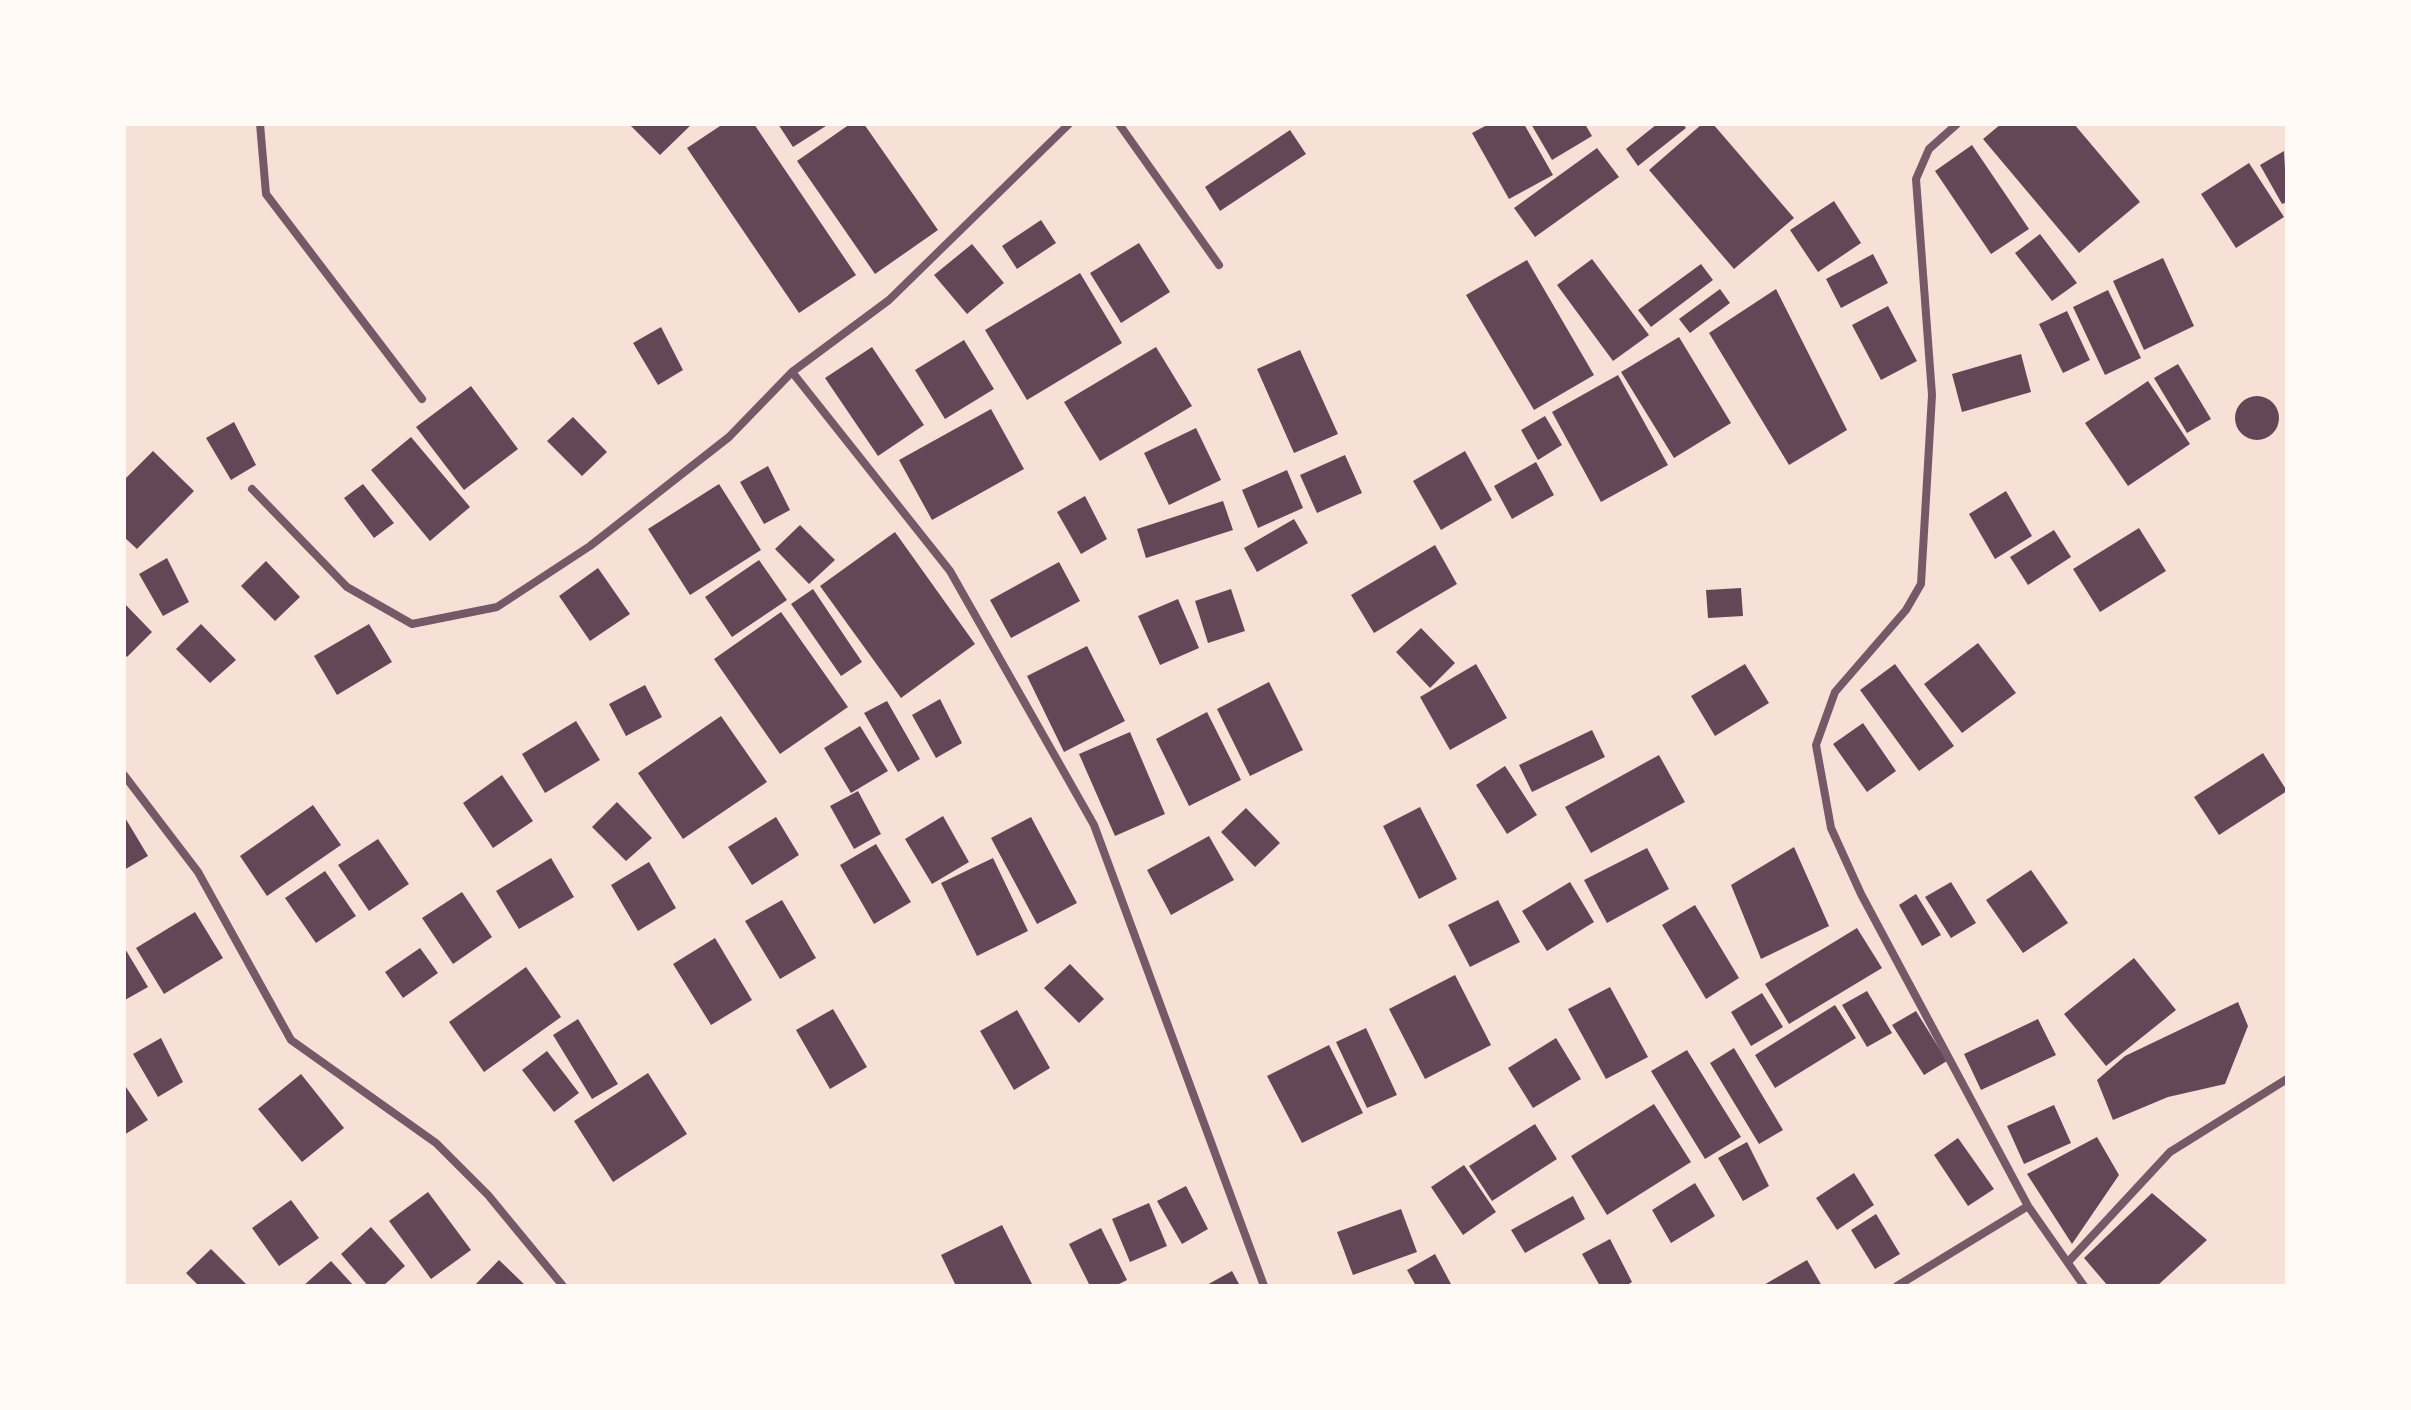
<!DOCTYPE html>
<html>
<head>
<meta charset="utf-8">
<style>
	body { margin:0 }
	#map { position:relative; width:2411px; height:1410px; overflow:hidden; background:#f7e1d7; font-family:"Space Grotesk",sans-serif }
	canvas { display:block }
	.frame { position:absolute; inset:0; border:126px solid #fffaf5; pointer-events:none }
</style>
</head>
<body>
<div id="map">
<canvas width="2411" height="1410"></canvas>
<div class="frame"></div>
</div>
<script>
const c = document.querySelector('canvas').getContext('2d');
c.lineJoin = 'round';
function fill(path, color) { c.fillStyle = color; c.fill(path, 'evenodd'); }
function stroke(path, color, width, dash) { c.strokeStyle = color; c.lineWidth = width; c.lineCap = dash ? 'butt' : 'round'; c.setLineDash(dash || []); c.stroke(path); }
fill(new Path2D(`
	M 629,124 L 692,124 L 660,155 Z
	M 723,124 L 754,124 L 856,275 L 799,313 L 687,148 Z
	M 778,124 L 829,124 L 793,147 Z
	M 850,124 L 864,124 L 938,230 L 875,274 L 797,161 Z
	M 1489,124 L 1524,124 L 1553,175 L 1509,199 L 1472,133 Z
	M 1531,124 L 1585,124 L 1592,136 L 1552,160 Z
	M 1657,124 L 1683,124 L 1686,128 L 1638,166 L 1626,149 Z
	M 1702,124 L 1713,124 L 1794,218 L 1734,269 L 1649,170 Z
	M 2001,124 L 2074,124 L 2140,202 L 2079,253 L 1983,139 Z
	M 1290,130 L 1306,154 L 1220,211 L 1205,187 Z
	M 1972,145 L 2029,229 L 1991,254 L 1935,171 Z
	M 1597,148 L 1619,177 L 1535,237 L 1514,208 Z
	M 2284,151 L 2287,202 L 2282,204 L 2260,165 Z
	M 2249,163 L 2284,217 L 2236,248 L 2201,194 Z
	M 1834,201 L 1861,243 L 1818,272 L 1790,230 Z
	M 1041,220 L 1056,243 L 1017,269 L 1002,246 Z
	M 2040,234 L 2077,283 L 2052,301 L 2015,253 Z
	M 1139,243 L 1170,292 L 1121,323 L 1090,273 Z
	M 972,244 L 1004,283 L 967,314 L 934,275 Z
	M 1873,254 L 1888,283 L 1841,308 L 1826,279 Z
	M 2163,258 L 2194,326 L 2144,350 L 2113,281 Z
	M 1592,259 L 1649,335 L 1613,361 L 1557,285 Z
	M 1527,260 L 1594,375 L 1534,410 L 1466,295 Z
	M 1701,264 L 1713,280 L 1651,327 L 1638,310 Z
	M 1080,273 L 1122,343 L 1027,400 L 985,330 Z
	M 1720,289 L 1730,303 L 1690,333 L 1679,319 Z
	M 1776,289 L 1847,430 L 1789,465 L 1709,333 Z
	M 2108,290 L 2141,358 L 2105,375 L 2073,307 Z
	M 1888,306 L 1917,361 L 1881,380 L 1852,325 Z
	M 2067,311 L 2090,360 L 2063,373 L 2039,324 Z
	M 661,327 L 683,370 L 658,385 L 633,343 Z
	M 1679,337 L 1731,423 L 1674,458 L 1621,372 Z
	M 964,340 L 994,389 L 945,419 L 915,370 Z
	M 872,347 L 924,425 L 878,456 L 825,378 Z
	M 1156,347 L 1192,406 L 1100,461 L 1064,402 Z
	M 1300,350 L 1338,434 L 1294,453 L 1257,369 Z
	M 2021,354 L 2031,392 L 1962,412 L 1952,374 Z
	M 2178,364 L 2211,419 L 2187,433 L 2154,378 Z
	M 1618,375 L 1668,465 L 1601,502 L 1552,412 Z
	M 2148,381 L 2190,444 L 2128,486 L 2085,423 Z
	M 471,386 L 518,449 L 464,490 L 416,427 Z
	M2235 418a22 22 0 1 1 44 0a22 22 0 1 1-44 0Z
	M 991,409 L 1024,469 L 932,520 L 899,460 Z
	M 1545,416 L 1562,445 L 1538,460 L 1521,430 Z
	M 573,417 L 607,452 L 582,476 L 547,441 Z
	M 234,422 L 256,465 L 231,480 L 206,438 Z
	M 1196,428 L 1221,480 L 1169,505 L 1144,453 Z
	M 411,437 L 470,507 L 430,541 L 371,470 Z
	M 153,451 L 194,491 L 137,549 L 124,537 L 124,480 Z
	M 1465,451 L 1492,500 L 1441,530 L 1413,481 Z
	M 1345,455 L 1362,493 L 1317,513 L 1300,475 Z
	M 1536,462 L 1554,495 L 1512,519 L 1494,486 Z
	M 768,466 L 790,510 L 764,524 L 740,482 Z
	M 1287,470 L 1303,508 L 1258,528 L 1242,490 Z
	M 363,484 L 394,523 L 374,538 L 344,498 Z
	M 719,484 L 761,550 L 690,595 L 648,529 Z
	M 2006,491 L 2032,536 L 1995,559 L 1969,514 Z
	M 1085,496 L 1107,539 L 1081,554 L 1057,512 Z
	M 1223,501 L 1233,530 L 1146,558 L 1137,529 Z
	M 1294,519 L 1308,543 L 1257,572 L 1244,548 Z
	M 800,525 L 835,560 L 809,584 L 775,549 Z
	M 2139,528 L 2166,571 L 2100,612 L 2073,569 Z
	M 2054,530 L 2071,557 L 2028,585 L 2010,557 Z
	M 895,532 L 975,644 L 901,698 L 820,586 Z
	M 1435,545 L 1457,584 L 1374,633 L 1351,595 Z
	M 167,558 L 189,602 L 163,616 L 139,574 Z
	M 759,560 L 787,600 L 732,637 L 705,597 Z
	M 266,561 L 300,597 L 275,621 L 241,586 Z
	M 1059,562 L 1080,601 L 1011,638 L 990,600 Z
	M 598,568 L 630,614 L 590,641 L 559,596 Z
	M 1741,588 L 1743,616 L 1708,618 L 1706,590 Z
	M 813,589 L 862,662 L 841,676 L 791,604 Z
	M 1231,589 L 1245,631 L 1208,643 L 1195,601 Z
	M 1178,599 L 1199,648 L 1160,665 L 1138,616 Z
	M 124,603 L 152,632 L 127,657 L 124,653 Z
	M 781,612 L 848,707 L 780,754 L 714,659 Z
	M 201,624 L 236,660 L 210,683 L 176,649 Z
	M 369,624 L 392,662 L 337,695 L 314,656 Z
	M 1421,628 L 1455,663 L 1430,688 L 1396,652 Z
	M 1978,643 L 2016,693 L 1962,733 L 1924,684 Z
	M 1087,646 L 1125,721 L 1064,752 L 1027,676 Z
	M 1476,664 L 1507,718 L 1450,750 L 1420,697 Z
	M 1745,664 L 1769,703 L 1715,736 L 1691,696 Z
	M 1895,664 L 1954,746 L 1919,771 L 1860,690 Z
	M 1269,682 L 1303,750 L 1250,776 L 1217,709 Z
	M 645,685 L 662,717 L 626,736 L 609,704 Z
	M 940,699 L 962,743 L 936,758 L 912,715 Z
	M 887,701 L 920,759 L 898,772 L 864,713 Z
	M 1207,712 L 1241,780 L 1189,806 L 1156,739 Z
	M 721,716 L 767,782 L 683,839 L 638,773 Z
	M 576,721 L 600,760 L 545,793 L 522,754 Z
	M 1863,723 L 1896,771 L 1867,792 L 1833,744 Z
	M 860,726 L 888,771 L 851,793 L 824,748 Z
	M 1592,730 L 1605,757 L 1532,792 L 1519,765 Z
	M 1130,732 L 1165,814 L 1115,836 L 1079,754 Z
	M 2263,753 L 2287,791 L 2219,835 L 2194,797 Z
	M 1659,755 L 1685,802 L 1591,853 L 1565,807 Z
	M 1505,766 L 1537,815 L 1507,834 L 1476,785 Z
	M 502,775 L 533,821 L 493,848 L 463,803 Z
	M 858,791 L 881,834 L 854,849 L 830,806 Z
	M 617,802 L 652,838 L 626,861 L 592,827 Z
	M 313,805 L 341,845 L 267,896 L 240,856 Z
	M 1420,807 L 1457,879 L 1419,899 L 1383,826 Z
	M 1246,808 L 1280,843 L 1255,867 L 1221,832 Z
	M 124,816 L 148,856 L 124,870 Z
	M 943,816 L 969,862 L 932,884 L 905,839 Z
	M 776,817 L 799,855 L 752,885 L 728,847 Z
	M 1031,817 L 1077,903 L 1037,924 L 991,838 Z
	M 1209,836 L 1234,880 L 1171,915 L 1147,870 Z
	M 378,839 L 409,884 L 369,911 L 338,865 Z
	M 876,844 L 911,902 L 874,924 L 840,865 Z
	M 1794,847 L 1829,926 L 1761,959 L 1731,885 Z
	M 1647,848 L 1669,889 L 1607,923 L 1584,880 Z
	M 551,858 L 574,897 L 519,929 L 496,891 Z
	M 993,858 L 1028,931 L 977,956 L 941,883 Z
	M 649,862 L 676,908 L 638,931 L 611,885 Z
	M 2031,870 L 2068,923 L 2023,953 L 1986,900 Z
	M 325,871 L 356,916 L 316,943 L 285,898 Z
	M 1570,882 L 1594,922 L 1547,951 L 1522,911 Z
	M 1951,882 L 1976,923 L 1951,938 L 1925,897 Z
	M 462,892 L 492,937 L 453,964 L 422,918 Z
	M 1916,894 L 1941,935 L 1922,946 L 1899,905 Z
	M 782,900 L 816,958 L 780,979 L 745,921 Z
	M 1498,900 L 1520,942 L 1470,967 L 1448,925 Z
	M 1695,905 L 1739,978 L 1706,999 L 1662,925 Z
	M 195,912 L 223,958 L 164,994 L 136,948 Z
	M 1857,928 L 1882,968 L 1789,1024 L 1765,984 Z
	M 715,938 L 752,1000 L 711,1025 L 673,964 Z
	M 124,947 L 148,987 L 125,1000 L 124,998 Z
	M 420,948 L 438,973 L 403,998 L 385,972 Z
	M 2134,958 L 2176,1010 L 2106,1066 L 2064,1014 Z
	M 1070,964 L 1104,999 L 1079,1023 L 1044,988 Z
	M 526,967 L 561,1017 L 484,1072 L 449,1022 Z
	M 1455,975 L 1491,1045 L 1425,1079 L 1389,1009 Z
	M 1610,987 L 1648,1057 L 1606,1079 L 1568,1009 Z
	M 1867,991 L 1892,1033 L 1867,1047 L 1842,1005 Z
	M 1762,993 L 1783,1027 L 1751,1046 L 1731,1012 Z
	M 2238,1002 L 2248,1026 L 2225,1084 L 2168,1097 L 2113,1120 L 2097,1080 L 2125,1056 Z
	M 1835,1005 L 1856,1038 L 1775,1088 L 1755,1055 Z
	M 833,1009 L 867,1067 L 830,1089 L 796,1030 Z
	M 1017,1010 L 1050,1068 L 1014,1090 L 980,1031 Z
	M 1916,1011 L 1947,1061 L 1924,1075 L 1892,1025 Z
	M 578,1019 L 618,1084 L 592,1099 L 553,1035 Z
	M 2038,1019 L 2056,1055 L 1981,1090 L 1964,1054 Z
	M 1366,1028 L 1397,1095 L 1367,1108 L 1336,1042 Z
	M 161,1038 L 183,1082 L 158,1097 L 133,1054 Z
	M 1556,1038 L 1581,1079 L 1533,1108 L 1508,1068 Z
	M 1329,1045 L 1363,1113 L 1302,1143 L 1267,1076 Z
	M 1734,1048 L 1783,1130 L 1759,1144 L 1710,1063 Z
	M 1687,1050 L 1741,1137 L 1705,1159 L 1651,1071 Z
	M 547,1051 L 579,1093 L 554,1112 L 522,1070 Z
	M 648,1073 L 687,1134 L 613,1182 L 574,1121 Z
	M 301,1074 L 344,1128 L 302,1162 L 258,1109 Z
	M 124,1084 L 148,1120 L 124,1135 Z
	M 1654,1104 L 1691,1162 L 1607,1215 L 1571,1156 Z
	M 2054,1105 L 2071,1143 L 2024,1164 L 2007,1126 Z
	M 1535,1124 L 1557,1159 L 1492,1201 L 1469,1166 Z
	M 2097,1137 L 2119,1175 L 2072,1244 L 2027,1174 Z
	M 1958,1138 L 1994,1189 L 1968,1206 L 1934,1155 Z
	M 1747,1142 L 1769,1186 L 1743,1201 L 1718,1158 Z
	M 1464,1165 L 1496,1212 L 1463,1235 L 1431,1187 Z
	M 1854,1173 L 1874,1205 L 1837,1230 L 1816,1198 Z
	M 1695,1183 L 1715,1216 L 1671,1243 L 1652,1210 Z
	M 1186,1186 L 1208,1229 L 1182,1244 L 1157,1201 Z
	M 428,1192 L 471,1250 L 431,1279 L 389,1221 Z
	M 2152,1193 L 2207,1240 L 2157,1286 L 2108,1286 L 2084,1258 Z
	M 1573,1196 L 1585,1219 L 1525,1253 L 1511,1230 Z
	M 291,1200 L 319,1238 L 279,1266 L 252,1228 Z
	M 1149,1203 L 1167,1246 L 1130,1262 L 1112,1219 Z
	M 1401,1209 L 1417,1252 L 1353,1275 L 1337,1232 Z
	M 1876,1214 L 1900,1254 L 1875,1269 L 1851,1230 Z
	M 1002,1225 L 1033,1286 L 956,1286 L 941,1255 Z
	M 371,1227 L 405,1266 L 383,1286 L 368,1286 L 341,1254 Z
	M 1101,1228 L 1127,1280 L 1115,1286 L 1090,1286 L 1069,1244 Z
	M 1610,1239 L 1632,1282 L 1626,1286 L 1600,1286 L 1582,1254 Z
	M 211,1249 L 246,1284 L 244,1286 L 199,1286 L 186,1273 Z
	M 1435,1254 L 1452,1286 L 1416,1286 L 1407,1270 Z
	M 499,1260 L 526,1286 L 474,1286 Z
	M 1807,1260 L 1822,1286 L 1762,1286 Z
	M 331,1261 L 354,1286 L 303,1286 Z
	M 1232,1271 L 1240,1286 L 1205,1286 Z`), '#644757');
stroke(new Path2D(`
	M 260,124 L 266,194 L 422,399
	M 1069,124 L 889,300 L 792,372 L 950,571 L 1094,825 L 1264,1286
	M 1119,124 L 1219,265
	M 1957,124 L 1929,149 L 1916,179 L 1932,395 L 1921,584 L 1906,610 L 1835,692 L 1816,745 L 1831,828 L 1861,894 L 2028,1206 L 2084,1286
	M 252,489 L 347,587 L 412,624 L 497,607 L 590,546 L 729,437 L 792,372
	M 124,775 L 198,872 L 291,1040 L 436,1143 L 488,1195 L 563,1286
	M 2068,1262 L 2170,1152 L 2287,1079
	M 1897,1286 L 2028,1206`), '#755966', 8);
</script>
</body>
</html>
